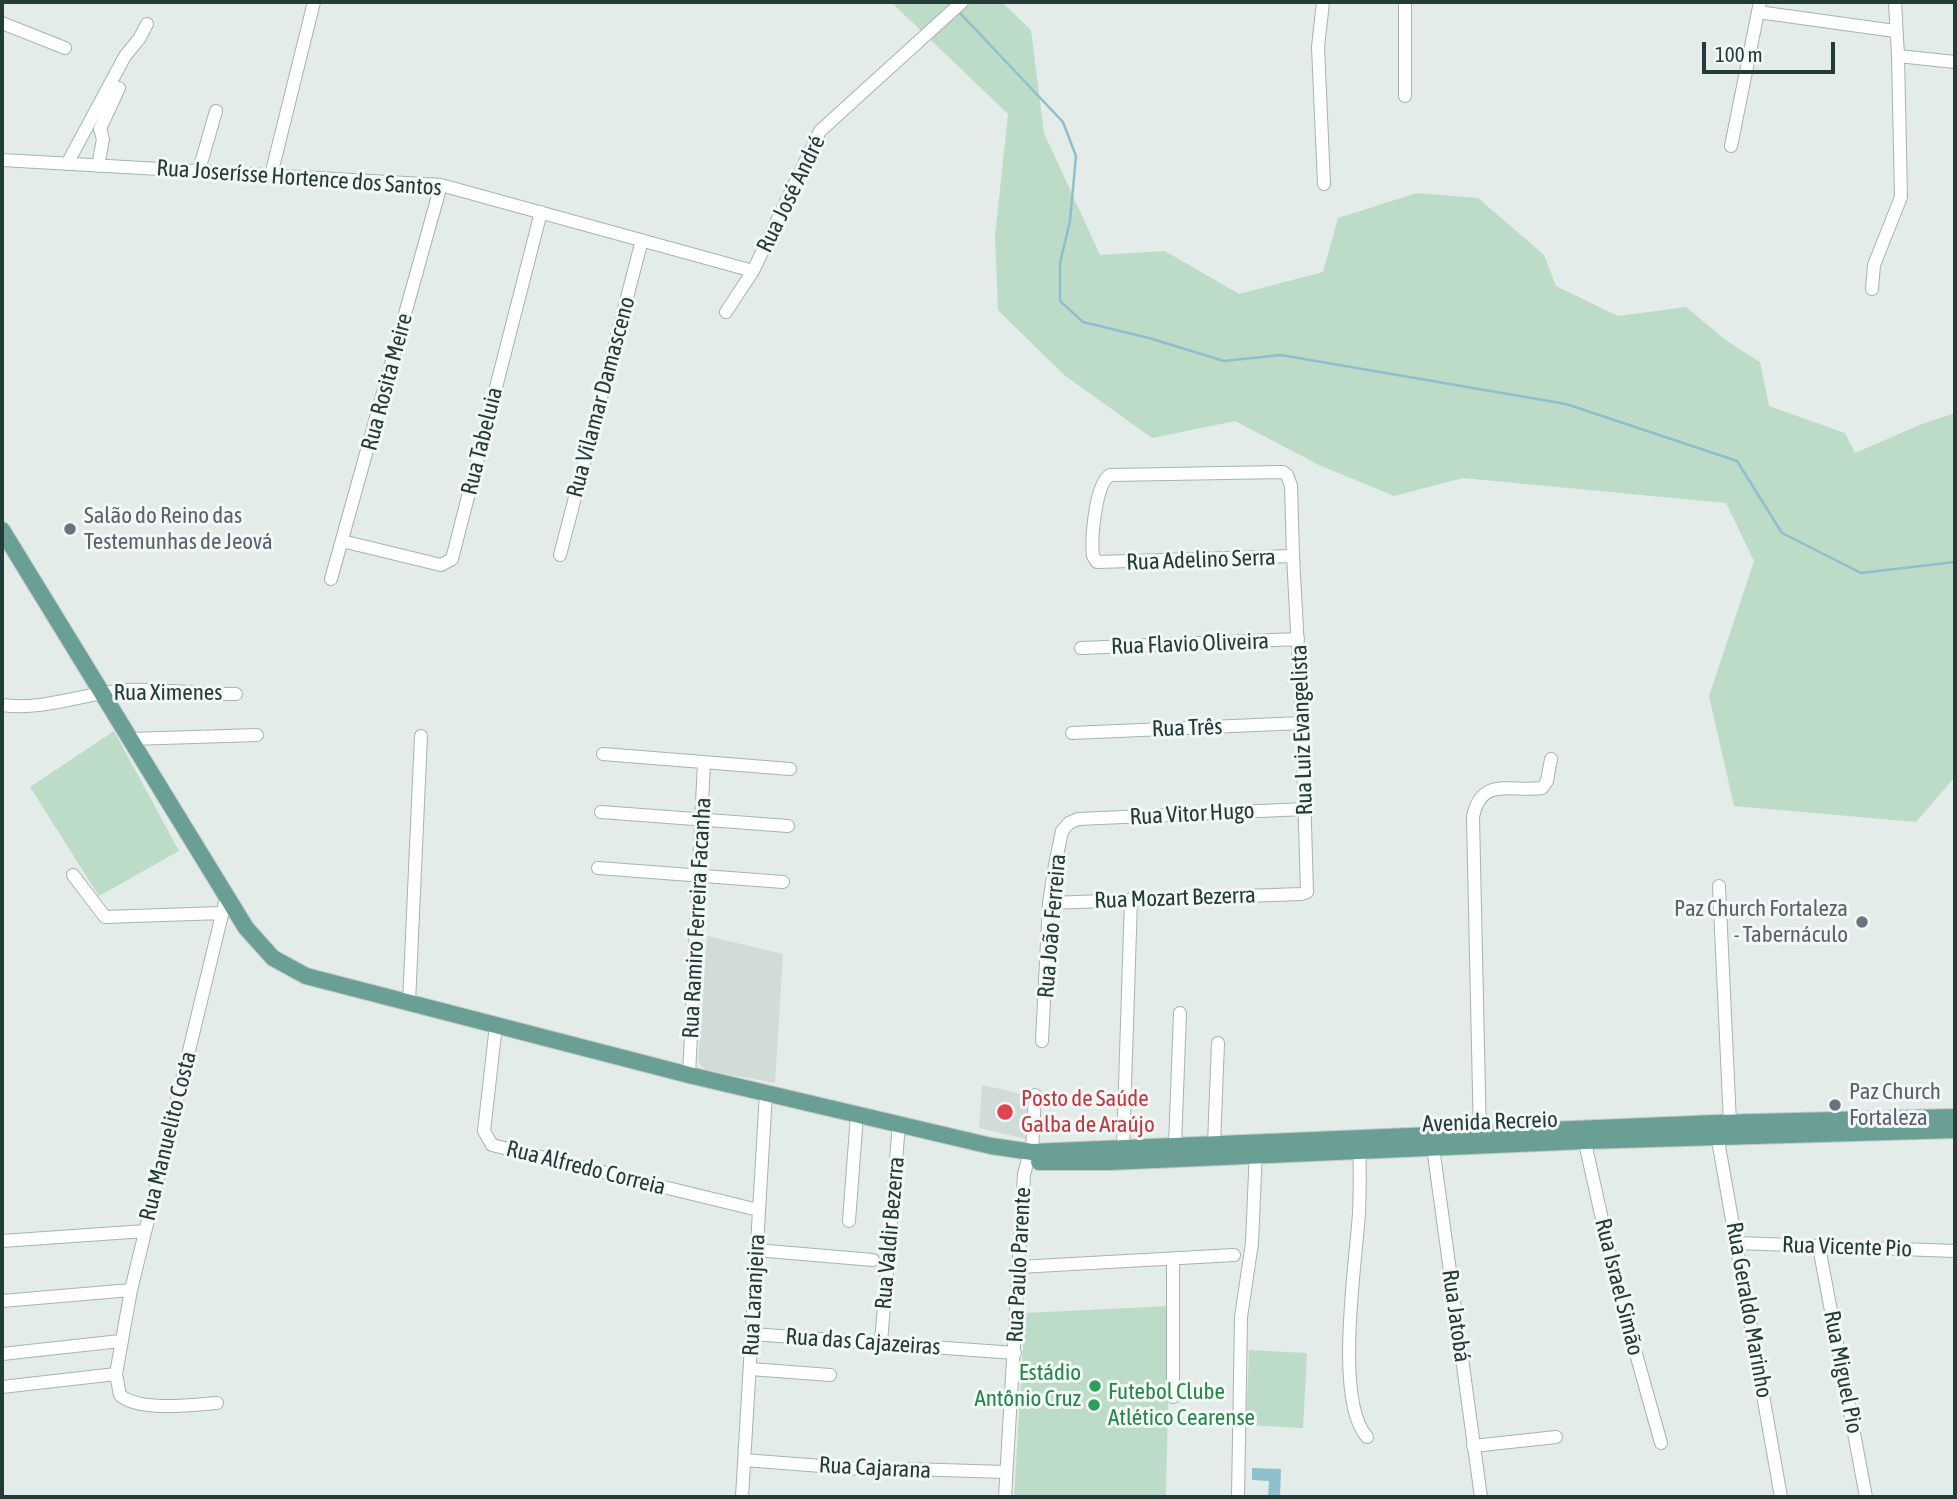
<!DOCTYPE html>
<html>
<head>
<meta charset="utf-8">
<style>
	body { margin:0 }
	#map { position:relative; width:1957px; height:1499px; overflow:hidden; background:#e3ece8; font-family:"Asap Condensed",sans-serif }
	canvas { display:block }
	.frame { position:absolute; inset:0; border:4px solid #233c37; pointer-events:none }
	.scale { position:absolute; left:1702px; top:42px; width:133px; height:32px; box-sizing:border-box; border:4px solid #233c37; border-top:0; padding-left:9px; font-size:21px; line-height:24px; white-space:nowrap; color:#233c37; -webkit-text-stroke:5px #f3f8f6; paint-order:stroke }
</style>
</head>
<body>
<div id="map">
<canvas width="1957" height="1499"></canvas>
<div class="frame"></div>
<div class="scale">100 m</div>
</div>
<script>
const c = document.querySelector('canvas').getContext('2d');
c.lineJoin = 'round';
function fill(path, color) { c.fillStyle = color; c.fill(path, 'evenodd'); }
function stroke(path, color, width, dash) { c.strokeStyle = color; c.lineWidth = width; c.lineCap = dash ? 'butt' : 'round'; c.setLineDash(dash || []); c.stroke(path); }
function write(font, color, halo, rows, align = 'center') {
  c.font = font + ' "Asap Condensed",sans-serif'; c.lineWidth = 6; c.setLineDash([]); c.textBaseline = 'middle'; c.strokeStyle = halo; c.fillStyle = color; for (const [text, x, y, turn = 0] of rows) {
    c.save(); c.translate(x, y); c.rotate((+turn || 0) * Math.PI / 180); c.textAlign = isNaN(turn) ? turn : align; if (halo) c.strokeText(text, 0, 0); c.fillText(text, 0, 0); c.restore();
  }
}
fill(new Path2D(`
	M 707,936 L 783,954 L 775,1083 L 705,1070 L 698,1062 Z
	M 982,1085 L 1031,1096 L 1030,1140 L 979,1128 Z`), '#d1dcd8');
fill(new Path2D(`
	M 891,2 L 1002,2 L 1031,30 L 1044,133 L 1100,255 L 1165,251 L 1239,294 L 1323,272 L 1338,218 L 1417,193 L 1478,198 L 1544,255 L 1556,286 L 1618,316 L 1686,307 L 1727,341 L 1760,362 L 1769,406 L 1845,433 L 1855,453 L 1922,424 L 1955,413 L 1955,777 L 1916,822 L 1734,806 L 1709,696 L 1754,561 L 1726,503 L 1463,478 L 1394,496 L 1319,465 L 1235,421 L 1152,438 L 1064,375 L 998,310 L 995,236 L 1008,114 Z
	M 114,731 L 179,851 L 99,896 L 30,787 Z
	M 1170,1306 L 1166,1497 L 1014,1497 L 1025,1313 Z
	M 1249,1350 L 1307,1353 L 1303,1428 L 1246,1425 Z`), '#bddcc8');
fill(new Path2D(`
	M 1252,1468 L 1281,1469 L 1280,1497 L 1268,1497 L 1269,1481 L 1252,1480 Z`), '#8ebfce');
stroke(new Path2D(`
	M 959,12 L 1063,122 L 1076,156 L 1070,221 L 1060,263 L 1060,301 L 1083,322 L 1149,338 L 1224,361 L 1281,355 L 1566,404 L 1737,461 L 1782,533 L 1861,573 L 1955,562`), '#8ebfce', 2.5);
const minor = new Path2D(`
	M 1323,2 L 1318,47 L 1324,184
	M 1758,12 L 1895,31
	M 2,23 L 65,48
	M 1898,56 L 1955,62
	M 1405,96 L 1405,2
	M 1731,146 L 1760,2
	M 2,160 L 441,185 L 753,271
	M 67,164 L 125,56 L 139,39 L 147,24
	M 98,166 L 103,139 L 100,129 L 119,88
	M 199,170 L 216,111
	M 271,175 L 314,2
	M 1872,289 L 1874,265 L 1901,197 L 1898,56 L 1895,2
	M 726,312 L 753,271 L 820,131 L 962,2
	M 342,541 L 441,565 L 452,559 L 541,212
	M 560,555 L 642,240
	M 331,579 L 441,185
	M 1081,648 L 1298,639
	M 2,705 C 45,711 84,693 126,690 C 162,688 199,695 236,694
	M 1072,733 L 1302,723
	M 130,739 L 257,735
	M 603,754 L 790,769
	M 601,812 L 788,826
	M 598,868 L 783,882
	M 73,875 L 105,917 L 222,913
	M 1719,886 L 1730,1123
	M 1049,903 L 1301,894 L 1307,892 L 1302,723 L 1293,556 L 1097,562 L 1093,556 C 1091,540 1095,484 1110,475 L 1283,472 L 1287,475 L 1291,486 L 1293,556
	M 409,1003 L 421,736
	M 496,1025 L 484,1131 L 492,1145 L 758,1210
	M 1042,1041 L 1049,903 L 1055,865 L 1062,831 L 1069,823 L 1078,819 L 1305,809
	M 689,1075 L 704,762
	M 1716,1129 L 1781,1497
	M 1583,1134 L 1617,1286 L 1661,1443
	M 1480,1139 L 1473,817 C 1481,776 1511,792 1542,788 L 1547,781 L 1551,759
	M 1432,1140 L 1481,1497
	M 1359,1142 C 1360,1166 1360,1190 1359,1213 C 1356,1262 1334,1401 1367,1437
	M 1214,1144 L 1218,1043
	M 1175,1146 L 1180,1013
	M 1123,1148 L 1131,899
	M 1032,1152 L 1035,1095
	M 849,1221 L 857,1115
	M 2,1241 L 145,1231
	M 1738,1243 L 1955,1251
	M 1819,1247 L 1866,1497
	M 756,1250 L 873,1260
	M 1019,1267 L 1234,1255
	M 2,1301 L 131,1290
	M 752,1334 L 1015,1353
	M 881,1342 L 899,1124
	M 2,1354 L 120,1341
	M 750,1369 L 830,1375
	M 2,1387 L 116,1374
	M 1173,1397 L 1173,1259
	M 217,1403 C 192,1405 139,1412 120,1395 L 116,1374 L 131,1290 L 226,898
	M 1473,1446 L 1556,1437
	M 744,1460 L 886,1471 L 908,1469 L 1006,1472
	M 742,1497 L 766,1093
	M 1005,1497 L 1024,1174 L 1028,1160
	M 1238,1497 L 1241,1317 L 1252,1243 L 1256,1149`);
const major = new Path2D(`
	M 2,530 L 246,928 L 273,958 L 306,976 L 689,1075 L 991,1146 L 1032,1152 L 1716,1123 L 1955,1117
	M 1039,1162 L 1109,1162 L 1584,1141 L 1955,1130`);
stroke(minor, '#a6b4af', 14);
stroke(major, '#c1c8c7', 18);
stroke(minor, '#fff', 12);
stroke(major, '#6a9f95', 16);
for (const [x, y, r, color] of [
	[70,529,7,"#6b7280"],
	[1862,922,7,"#6b7280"],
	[1835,1105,7,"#6b7280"],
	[1005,1112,9,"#e0444e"],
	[1095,1386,7,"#2e9e5b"],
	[1094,1405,7,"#2e9e5b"]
]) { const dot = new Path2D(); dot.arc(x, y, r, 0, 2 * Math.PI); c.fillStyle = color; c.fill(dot); stroke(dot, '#f3f8f6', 2.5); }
write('23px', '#233c37', '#f3f8f6', [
	["Rua Joserísse Hortence dos Santos",299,178,4],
	["Rua José André",791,194,-64],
	["Rua Rosita Meire",387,382,-75],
	["Rua Vilamar Damasceno",601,397,-75],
	["Rua Tabeluia",482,441,-76],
	["Rua Adelino Serra",1201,560,-2],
	["Rua Flavio Oliveira",1190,644,-2],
	["Rua Ximenes",168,693],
	["Rua Três",1187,728,-2],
	["Rua Luiz Evangelista",1302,730,-92],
	["Rua Vitor Hugo",1192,814,-3],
	["Rua Mozart Bezerra",1175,898,-2],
	["Rua Ramiro Ferreira Facanha",697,918,-87],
	["Rua João Ferreira",1052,926,-85],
	["Avenida Recreio",1490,1122,-2],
	["Rua Manuelito Costa",168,1136,-76],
	["Rua Alfredo Correia",586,1168,14],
	["Rua Valdir Bezerra",890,1233,-85],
	["Rua Vicente Pio",1847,1247,2],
	["Rua Paulo Parente",1019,1265,-87],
	["Rua Israel Simão",1619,1287,76],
	["Rua Laranjeira",754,1295,-87],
	["Rua Geraldo Marinho",1749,1310,80],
	["Rua Jatobá",1456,1316,82],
	["Rua das Cajazeiras",863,1342,4],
	["Rua Miguel Pio",1843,1372,79],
	["Rua Cajarana",875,1468,3]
]);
write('23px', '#5b616d', '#f3f8f6', [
	["Salão do Reino das",84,516],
	["Testemunhas de Jeová",84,542],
	["Paz Church Fortaleza",1848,909,"right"],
	["- Tabernáculo",1848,935,"right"],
	["Paz Church",1849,1092],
	["Fortaleza",1849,1118]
], 'left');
write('23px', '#be3a42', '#f3f8f6', [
	["Posto de Saúde",1021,1099],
	["Galba de Araújo",1021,1125]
], 'left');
write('23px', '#27864d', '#f3f8f6', [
	["Estádio",1081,1373],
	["Antônio Cruz",1081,1399],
	["Futebol Clube",1108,1392,"left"],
	["Atlético Cearense",1108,1418,"left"]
], 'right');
</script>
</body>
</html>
